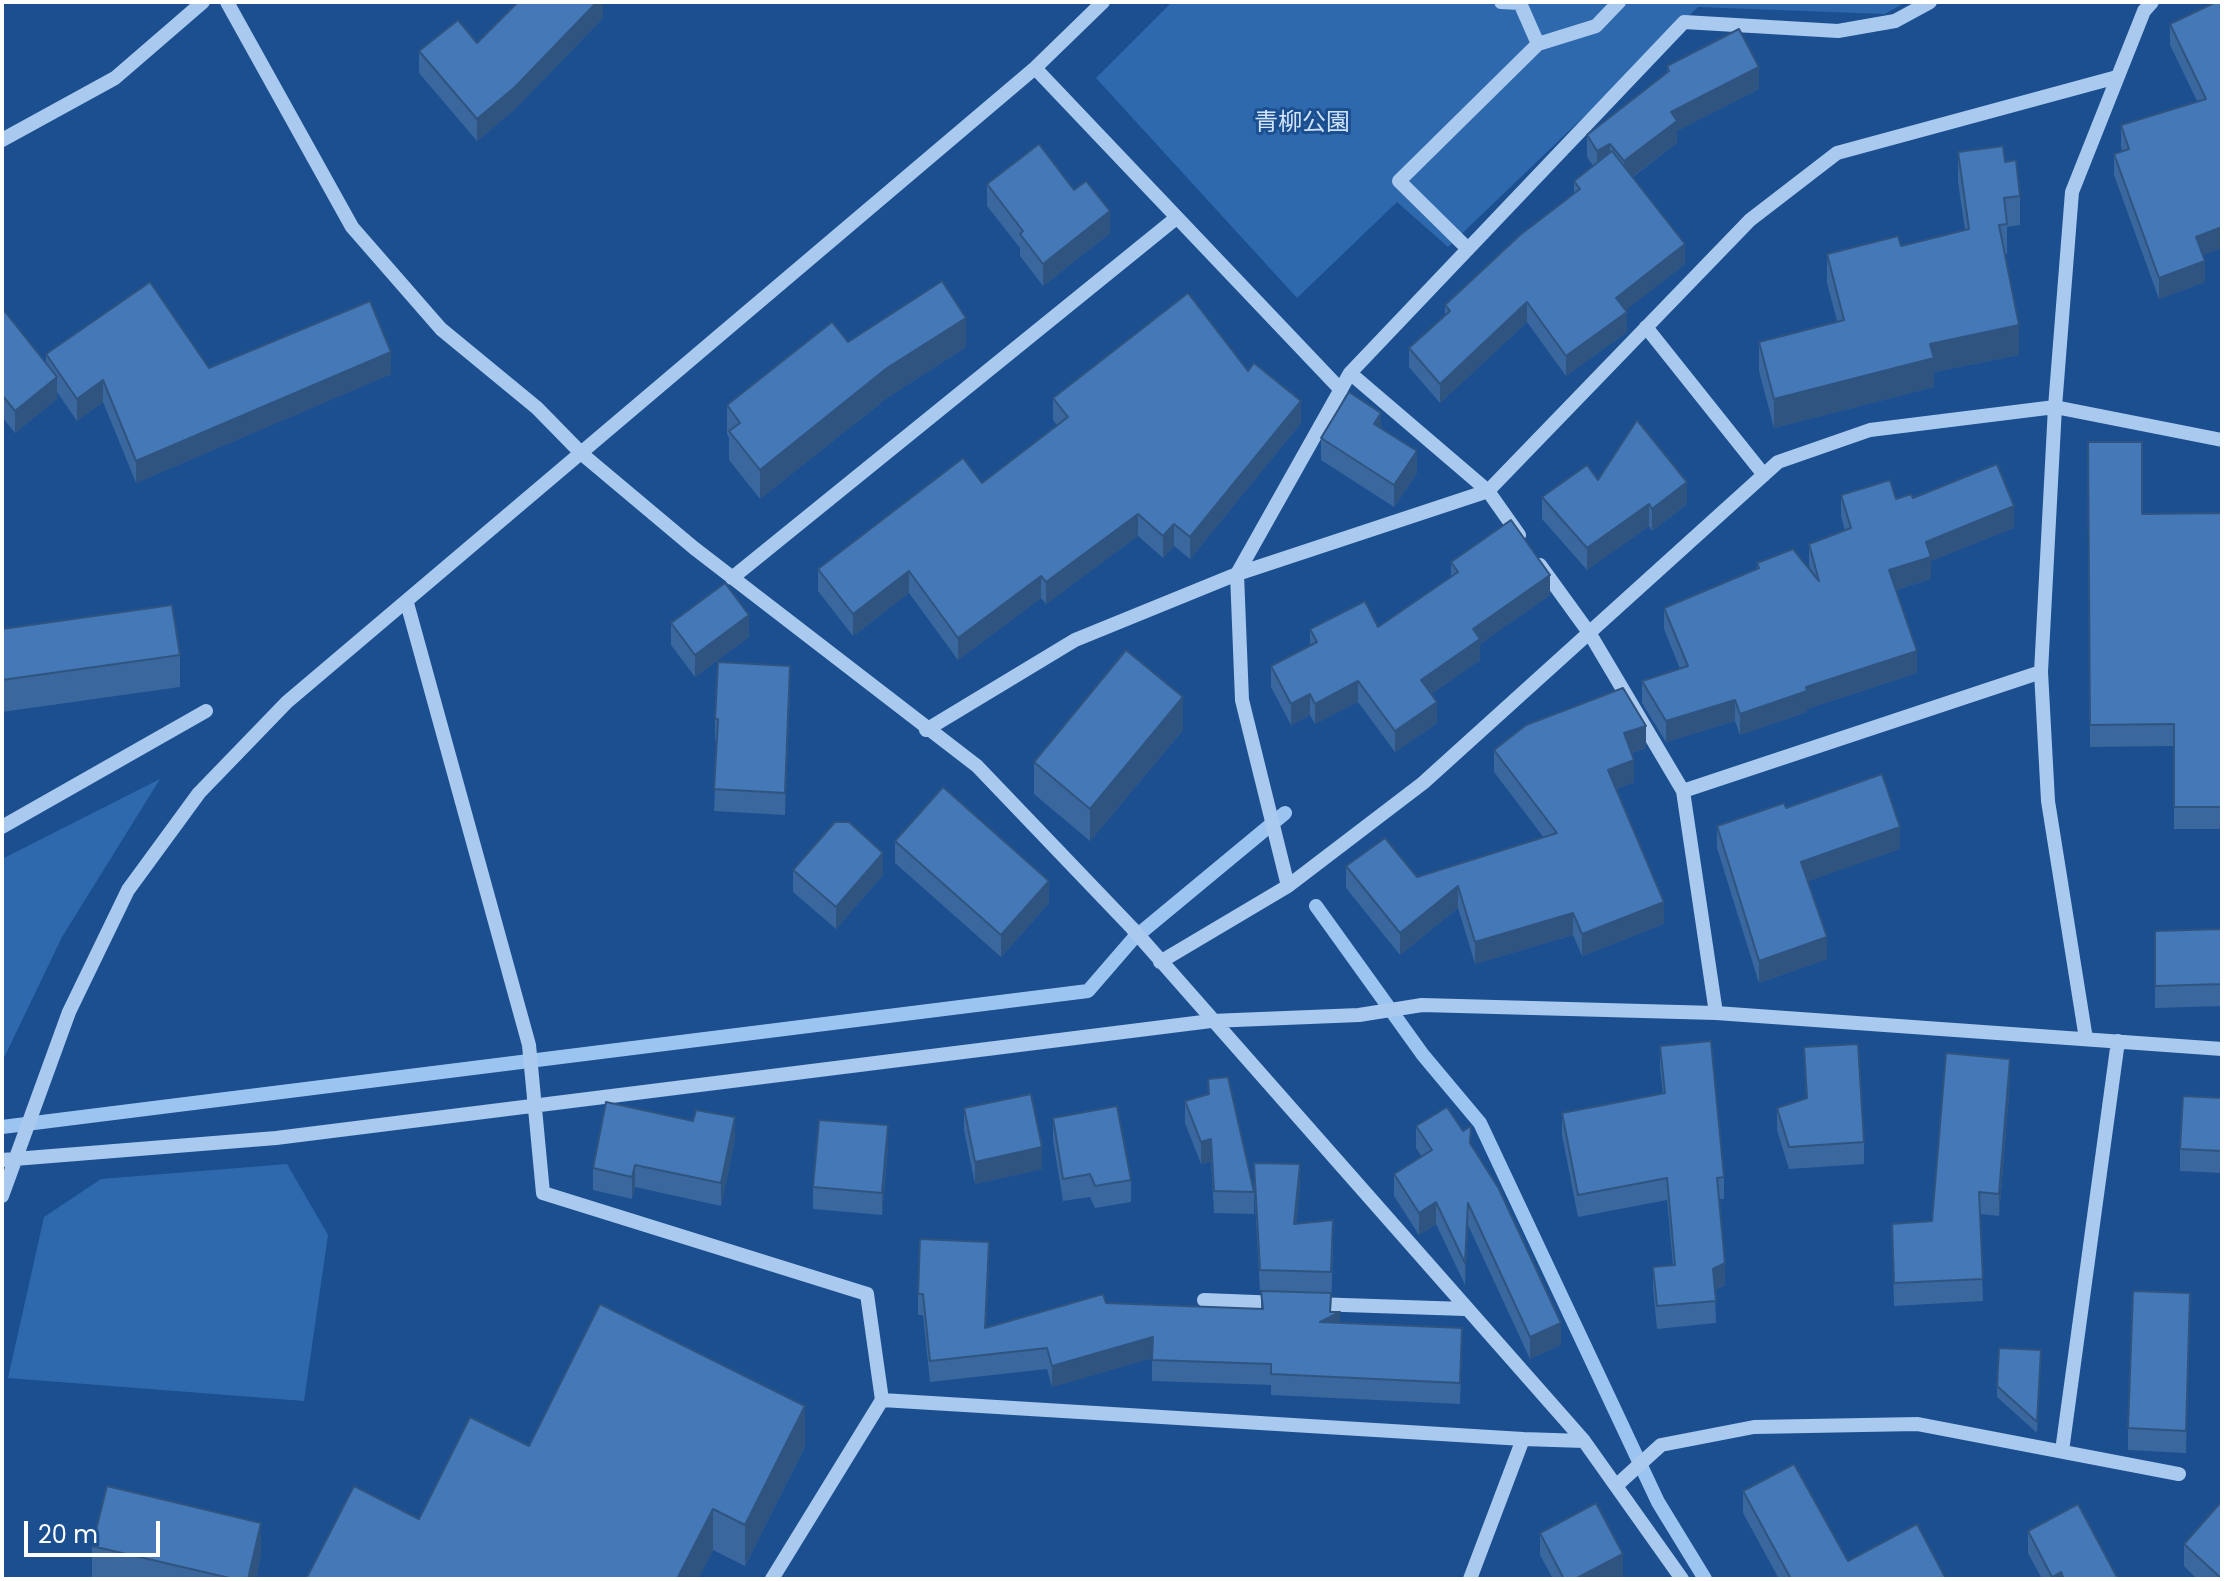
<!DOCTYPE html>
<html>
<head>
<meta charset="utf-8">
<style>
	body { margin:0 }
	#map { position:relative; width:2224px; height:1581px; overflow:hidden; background:#1b4f8f; font-family:Poppins,sans-serif }
	canvas { display:block }
	.frame { position:absolute; inset:0; border:4px solid #fff; pointer-events:none }
	.scale { position:absolute; left:24px; top:1521px; width:136px; height:36px; box-sizing:border-box; border:4px solid #fff; border-top:0; padding-left:10px; font-size:24px; line-height:28px; white-space:nowrap; color:#fff; -webkit-text-stroke:6px #1b4f8f; paint-order:stroke }
</style>
</head>
<body>
<div id="map">
<canvas width="2224" height="1581"></canvas>
<div class="frame"></div>
<div class="scale">20 m</div>
</div>
<script>
const c = document.querySelector('canvas').getContext('2d');
c.lineJoin = 'round';
function fill(path, color) { c.fillStyle = color; c.fill(path, 'evenodd'); }
function stroke(path, color, width, dash) { c.strokeStyle = color; c.lineWidth = width; c.lineCap = dash ? 'butt' : 'round'; c.setLineDash(dash || []); c.stroke(path); }
function write(font, color, halo, rows, align = 'center') {
  c.font = font + ' Poppins,"Noto Sans JP",sans-serif'; c.lineWidth = 6; c.setLineDash([]); c.textBaseline = 'middle'; c.strokeStyle = halo; c.fillStyle = color; for (const [text, x, y, turn = 0] of rows) {
    c.save(); c.translate(x, y); c.rotate((+turn || 0) * Math.PI / 180); c.textAlign = isNaN(turn) ? turn : align; if (halo) c.strokeText(text, 0, 0); c.fillText(text, 0, 0); c.restore();
  }
}
fill(new Path2D(`
	M 1172,2 L 1906,2 L 1885,14 L 1698,7 L 1448,247 L 1397,202 L 1297,298 L 1096,78 Z
	M 160,779 L 62,937 L 2,1062 L 2,859 Z
	M 287,1164 L 328,1235 L 304,1401 L 8,1378 L 44,1217 L 101,1179 Z`), '#2e69ad');
stroke(new Path2D(`
	M 1316,906 L 1423,1055 L 1480,1123 L 1658,1502 L 1705,1579
	M 2,1127 L 1088,991 L 1133,939 L 1285,813`), '#9cc4f0', 14);
stroke(new Path2D(`
	M 227,2 L 352,227 L 441,329 L 537,408 L 582,454 L 694,548 L 977,766 L 1132,928 L 1584,1441 L 1682,1579
	M 1501,2 L 1520,3 L 1538,44
	M 1035,68 L 1341,390
	M 2,140 L 115,78 L 203,2
	M 1468,249 L 1399,181 L 1538,44 L 1596,26 L 1619,2
	M 1646,327 L 1764,475
	M 1350,373 L 1684,22 L 1838,31 L 1895,21 L 1930,2
	M 1540,565 L 1590,634 L 1683,791
	M 732,578 L 1175,219
	M 407,603 L 529,1045 L 543,1193 L 867,1294 L 882,1400 L 1523,1439
	M 926,730 L 1075,640 L 1237,574 L 1488,491 L 1750,220 L 1837,153 L 2117,77
	M 2,827 L 206,711
	M 1288,886 L 1242,700 L 1237,574 L 1350,373 L 1488,491 L 1519,535
	M 1160,962 L 1288,886 L 1423,783 L 1778,462 L 1870,430 L 2055,407 L 2222,440
	M 1716,1013 L 1683,791 L 2041,672
	M 2086,1039 L 2048,801 L 2041,672 L 2055,407 L 2072,192 L 2144,11 L 2152,2
	M 2,1160 L 276,1138 L 1211,1021 L 1359,1015 L 1422,1005 L 1716,1013 L 2222,1049
	M 2,1196 L 69,1012 L 128,890 L 199,793 L 287,702 L 1035,68 L 1103,2
	M 1204,1300 L 1281,1303
	M 1314,1304 L 1465,1309
	M 2062,1451 L 2118,1041
	M 1617,1485 L 1661,1445 L 1754,1427 L 1918,1424 L 2179,1474
	M 772,1579 L 882,1400
	M 1470,1579 L 1523,1439 L 1584,1441`), '#a9c9ee', 14);
fill(new Path2D(`
	M 603,2 L 603,18 L 515,109 L 477,141 L 419,73 L 419,51 L 477,43 Z
	M 2216,2 L 2203,255 L 2205,282 L 2159,299 L 2114,175 L 2114,154 L 2122,151 L 2121,146 L 2121,125 L 2197,101 L 2170,45 L 2170,24 Z
	M 1667,66 L 1759,89 L 1677,131 L 1677,143 L 1633,177 L 1685,264 L 1625,310 L 1627,332 L 1566,376 L 1527,322 L 1440,403 L 1409,367 L 1409,348 L 1445,316 L 1445,305 L 1574,194 L 1574,181 L 1593,166 L 1587,157 L 1587,135 L 1667,73 Z
	M 1958,152 L 2005,162 L 2020,196 L 2020,225 L 2007,227 L 2007,254 L 2004,254 L 2019,355 L 1934,372 L 1934,387 L 1774,428 L 1759,371 L 1759,342 L 1837,321 L 1827,283 L 1827,254 L 1901,246 L 1965,230 L 1958,182 Z
	M 987,184 L 1074,190 L 1110,233 L 1043,286 L 1020,256 L 1020,248 L 987,206 Z
	M 2,308 L 46,364 L 46,354 L 209,368 L 391,374 L 136,483 L 103,402 L 77,421 L 57,392 L 57,399 L 15,433 L 2,417 Z
	M 966,347 L 887,398 L 760,499 L 729,460 L 729,438 L 727,434 L 727,405 Z
	M 1248,371 L 1301,423 L 1190,559 L 1174,546 L 1163,558 L 1138,536 L 1046,604 L 1041,598 L 958,660 L 909,593 L 853,636 L 818,591 L 818,569 L 982,483 L 1057,425 L 1053,420 L 1053,398 Z
	M 1381,429 L 1417,473 L 1394,507 L 1321,460 L 1321,438 Z
	M 2088,442 L 2142,514 L 2222,513 L 2222,829 L 2174,829 L 2174,746 L 2090,747 Z
	M 1598,480 L 1687,504 L 1652,531 L 1649,526 L 1587,570 L 1542,519 L 1542,497 Z
	M 1841,495 L 1896,499 L 1913,498 L 2014,528 L 1931,561 L 1931,579 L 1896,590 L 1917,673 L 1807,709 L 1807,712 L 1740,735 L 1735,721 L 1666,742 L 1642,703 L 1642,681 L 1680,669 L 1664,629 L 1664,608 L 1757,569 L 1757,563 L 1811,571 L 1809,565 L 1809,544 L 1845,531 L 1841,516 Z
	M 1451,562 L 1550,595 L 1480,644 L 1480,660 L 1431,694 L 1437,723 L 1395,752 L 1358,702 L 1315,724 L 1310,715 L 1291,725 L 1271,687 L 1271,666 L 1310,646 L 1310,629 L 1378,627 L 1451,577 Z
	M 671,623 L 749,637 L 695,677 L 671,645 Z
	M 2,629 L 180,655 L 180,687 L 2,712 Z
	M 790,688 L 785,815 L 714,811 L 717,741 L 715,741 L 715,719 Z
	M 1183,730 L 1090,841 L 1034,794 L 1034,762 Z
	M 1646,748 L 1632,753 L 1634,782 L 1616,789 L 1664,924 L 1582,956 L 1573,935 L 1475,964 L 1458,908 L 1400,955 L 1346,888 L 1346,866 L 1417,877 L 1544,838 L 1494,772 L 1494,750 Z
	M 1786,808 L 1900,849 L 1807,881 L 1827,959 L 1759,983 L 1717,848 L 1717,826 Z
	M 895,841 L 1049,903 L 1001,957 L 895,863 Z
	M 793,870 L 883,875 L 836,929 L 793,892 Z
	M 2222,929 L 2222,1006 L 2155,1008 L 2155,931 Z
	M 1660,1046 L 1724,1177 L 1724,1199 L 1719,1199 L 1725,1285 L 1715,1290 L 1716,1323 L 1657,1329 L 1653,1289 L 1653,1267 L 1673,1265 L 1667,1200 L 1578,1217 L 1562,1135 L 1562,1113 L 1663,1094 L 1660,1068 Z
	M 1804,1047 L 1864,1142 L 1864,1164 L 1789,1169 L 1777,1130 L 1777,1108 L 1806,1098 Z
	M 1208,1079 L 1254,1192 L 1254,1214 L 1214,1213 L 1211,1161 L 1201,1164 L 1185,1123 L 1185,1101 L 1208,1094 Z
	M 2010,1081 L 1999,1216 L 1980,1214 L 1983,1301 L 1894,1306 L 1892,1224 L 1932,1221 Z
	M 2222,1098 L 2222,1173 L 2180,1171 L 2180,1149 Z
	M 964,1108 L 1042,1169 L 975,1184 L 964,1130 Z
	M 1053,1118 L 1131,1180 L 1131,1202 L 1095,1208 L 1090,1197 L 1063,1201 L 1053,1140 Z
	M 693,1121 L 735,1139 L 721,1206 L 635,1187 L 632,1199 L 593,1190 L 593,1168 Z
	M 1416,1126 L 1471,1144 L 1561,1345 L 1530,1359 L 1468,1225 L 1465,1285 L 1436,1224 L 1419,1235 L 1394,1196 L 1394,1174 L 1422,1157 L 1416,1148 Z
	M 888,1147 L 882,1215 L 813,1209 L 813,1187 Z
	M 1254,1163 L 1300,1186 L 1296,1224 L 1333,1242 L 1331,1312 L 1340,1323 L 1462,1349 L 1460,1404 L 1271,1395 L 1271,1385 L 1152,1381 L 1152,1358 L 1052,1387 L 1047,1369 L 930,1382 L 923,1315 L 918,1315 L 918,1294 L 989,1263 L 986,1327 L 1106,1303 L 1261,1309 L 1261,1292 L 1260,1292 L 1254,1185 Z
	M 2190,1315 L 2186,1453 L 2128,1450 L 2128,1428 Z
	M 2041,1361 L 2037,1433 L 1997,1397 L 1997,1386 Z
	M 529,1446 L 805,1447 L 745,1566 L 713,1550 L 698,1579 L 306,1579 L 419,1519 Z
	M 1743,1491 L 1848,1561 L 1946,1579 L 1779,1579 L 1743,1513 Z
	M 2028,1531 L 2118,1579 L 2042,1579 L 2028,1553 Z
	M 1540,1533 L 1623,1576 L 1617,1579 L 1553,1579 L 1540,1555 Z
	M 2184,1544 L 2222,1579 L 2197,1579 L 2184,1566 Z
	M 92,1546 L 261,1555 L 256,1579 L 96,1579 L 92,1578 Z`), '#3a679d');
fill(new Path2D(`
	M 597,2 L 603,2 L 603,18 L 515,109 L 477,141 L 477,119 Z
	M 1759,67 L 1759,89 L 1677,131 L 1677,143 L 1624,183 L 1624,161 L 1671,112 Z
	M 1610,144 L 1610,166 L 1597,173 L 1597,151 Z
	M 1110,211 L 1110,233 L 1043,286 L 1043,264 Z
	M 2222,227 L 2222,248 L 2196,258 L 2196,237 Z
	M 1685,244 L 1685,264 L 1616,318 L 1616,298 Z
	M 2205,261 L 2205,282 L 2159,299 L 2159,278 Z
	M 1527,302 L 1527,322 L 1440,403 L 1440,384 Z
	M 1627,312 L 1627,332 L 1566,376 L 1566,356 Z
	M 966,318 L 966,347 L 887,398 L 760,499 L 760,470 L 887,368 Z
	M 2019,325 L 2019,355 L 1934,372 L 1934,387 L 1774,428 L 1774,399 L 1930,344 Z
	M 391,352 L 391,374 L 136,483 L 136,461 Z
	M 57,377 L 57,399 L 15,433 L 15,411 Z
	M 103,380 L 103,402 L 77,421 L 77,399 Z
	M 1301,401 L 1301,423 L 1190,559 L 1190,537 Z
	M 1381,413 L 1381,435 L 1374,424 Z
	M 1417,451 L 1417,473 L 1394,507 L 1394,485 Z
	M 1687,482 L 1687,504 L 1652,531 L 1652,509 Z
	M 1649,504 L 1649,526 L 1587,570 L 1587,548 Z
	M 2014,506 L 2014,528 L 1931,561 L 1931,579 L 1889,592 L 1889,570 L 1926,542 Z
	M 1138,514 L 1138,536 L 1046,604 L 1046,582 Z
	M 1174,524 L 1174,546 L 1163,558 L 1163,536 Z
	M 909,571 L 909,593 L 853,636 L 853,614 Z
	M 1550,575 L 1550,595 L 1480,644 L 1480,660 L 1421,701 L 1421,680 L 1473,629 Z
	M 1041,576 L 1041,598 L 958,660 L 958,638 Z
	M 749,615 L 749,637 L 695,677 L 695,655 Z
	M 1917,651 L 1917,673 L 1807,709 L 1807,712 L 1740,735 L 1740,714 L 1806,687 Z
	M 790,666 L 790,688 L 785,815 L 785,793 Z
	M 1358,681 L 1358,702 L 1315,724 L 1315,704 Z
	M 1310,694 L 1310,715 L 1291,725 L 1291,704 Z
	M 1183,697 L 1183,730 L 1090,841 L 1090,809 Z
	M 1735,700 L 1735,721 L 1666,742 L 1666,721 Z
	M 1437,702 L 1437,723 L 1395,752 L 1395,731 Z
	M 1646,726 L 1646,748 L 1624,755 L 1624,733 Z
	M 1634,760 L 1634,782 L 1608,792 L 1608,770 Z
	M 1900,827 L 1900,849 L 1801,884 L 1801,862 Z
	M 883,853 L 883,875 L 836,929 L 836,907 Z
	M 1049,881 L 1049,903 L 1001,957 L 1001,935 Z
	M 1458,886 L 1458,908 L 1400,955 L 1400,933 Z
	M 1664,902 L 1664,924 L 1582,956 L 1582,934 Z
	M 1573,913 L 1573,935 L 1475,964 L 1475,942 Z
	M 1827,937 L 1827,959 L 1759,983 L 1759,961 Z
	M 2010,1059 L 2010,1081 L 1999,1216 L 1999,1194 Z
	M 735,1117 L 735,1139 L 721,1206 L 721,1183 Z
	M 888,1125 L 888,1147 L 882,1215 L 882,1193 Z
	M 1211,1139 L 1211,1161 L 1201,1164 L 1201,1142 Z
	M 1042,1147 L 1042,1169 L 975,1184 L 975,1162 Z
	M 1300,1164 L 1300,1186 L 1294,1246 L 1294,1224 Z
	M 635,1165 L 635,1187 L 632,1199 L 632,1177 Z
	M 1436,1202 L 1436,1224 L 1419,1235 L 1419,1213 Z
	M 1468,1203 L 1468,1225 L 1465,1285 L 1465,1263 Z
	M 989,1242 L 989,1263 L 985,1349 L 985,1328 Z
	M 1725,1263 L 1725,1285 L 1713,1291 L 1713,1269 Z
	M 2190,1293 L 2190,1315 L 2186,1453 L 2186,1431 Z
	M 1340,1312 L 1340,1333 L 1320,1322 L 1331,1317 Z
	M 1561,1323 L 1561,1345 L 1530,1359 L 1530,1337 Z
	M 1153,1337 L 1153,1358 L 1052,1387 L 1052,1366 Z
	M 805,1406 L 805,1447 L 745,1566 L 745,1525 Z
	M 713,1509 L 713,1550 L 698,1579 L 677,1579 Z
	M 261,1523 L 261,1555 L 256,1579 L 248,1579 Z
	M 1623,1554 L 1623,1576 L 1617,1579 L 1575,1579 Z
	M 2061,1572 L 2061,1579 L 2052,1579 L 2052,1577 Z`), '#305480');
const building = new Path2D(`
	M 518,2 L 597,2 L 515,87 L 477,119 L 419,51 L 458,20 L 477,43 Z
	M 2216,2 L 2222,2 L 2222,227 L 2196,237 L 2205,261 L 2159,278 L 2114,154 L 2129,149 L 2121,125 L 2206,99 L 2170,24 Z
	M 1739,29 L 1759,67 L 1671,112 L 1677,121 L 1624,161 L 1610,144 L 1597,151 L 1587,135 L 1669,71 L 1667,66 Z
	M 1039,144 L 1074,190 L 1086,181 L 1110,211 L 1043,264 L 1020,234 L 1023,231 L 987,184 Z
	M 2003,146 L 2005,162 L 2016,160 L 2020,196 L 2004,198 L 2007,224 L 1999,225 L 2019,325 L 1930,344 L 1934,358 L 1774,399 L 1759,342 L 1844,320 L 1827,254 L 1898,236 L 1901,246 L 1969,229 L 1958,152 Z
	M 1612,151 L 1685,244 L 1616,298 L 1627,312 L 1566,356 L 1527,302 L 1440,384 L 1409,348 L 1450,311 L 1445,305 L 1520,235 L 1580,189 L 1574,181 Z
	M 942,281 L 966,318 L 887,368 L 760,470 L 729,431 L 740,423 L 727,405 L 832,322 L 848,342 Z
	M 150,282 L 209,368 L 370,301 L 391,352 L 136,461 L 103,380 L 77,399 L 46,354 Z
	M 1188,293 L 1248,371 L 1254,363 L 1301,401 L 1190,537 L 1174,524 L 1163,536 L 1138,514 L 1046,582 L 1041,576 L 958,638 L 909,571 L 853,614 L 818,569 L 963,458 L 982,483 L 1068,417 L 1053,398 Z
	M 2,308 L 57,377 L 15,411 L 2,395 Z
	M 1349,392 L 1381,413 L 1374,424 L 1417,451 L 1394,485 L 1321,438 Z
	M 1637,420 L 1687,482 L 1652,509 L 1649,504 L 1587,548 L 1542,497 L 1587,465 L 1598,480 Z
	M 2088,442 L 2142,442 L 2142,514 L 2222,513 L 2222,807 L 2174,807 L 2174,724 L 2090,725 Z
	M 1997,464 L 2014,506 L 1926,542 L 1931,557 L 1889,570 L 1917,651 L 1806,687 L 1807,691 L 1740,714 L 1735,700 L 1666,721 L 1642,681 L 1688,666 L 1664,608 L 1759,568 L 1757,563 L 1793,549 L 1819,581 L 1809,544 L 1851,528 L 1841,495 L 1890,480 L 1896,499 L 1911,494 L 1913,498 Z
	M 1511,520 L 1550,575 L 1473,629 L 1480,639 L 1421,680 L 1437,702 L 1395,731 L 1358,681 L 1315,704 L 1310,694 L 1291,704 L 1271,666 L 1317,642 L 1310,629 L 1365,601 L 1378,627 L 1458,572 L 1451,562 Z
	M 725,583 L 749,615 L 695,655 L 671,623 Z
	M 172,605 L 180,655 L 2,680 L 2,629 Z
	M 1126,650 L 1183,697 L 1090,809 L 1034,762 Z
	M 718,662 L 790,666 L 785,793 L 714,789 L 718,719 L 715,719 Z
	M 1623,688 L 1646,726 L 1624,733 L 1634,760 L 1608,770 L 1664,902 L 1582,934 L 1573,913 L 1475,942 L 1458,886 L 1400,933 L 1346,866 L 1385,838 L 1417,877 L 1557,833 L 1494,750 L 1526,725 Z
	M 1882,774 L 1900,827 L 1801,862 L 1827,937 L 1759,961 L 1717,826 L 1784,803 L 1786,808 Z
	M 943,787 L 1049,881 L 1001,935 L 895,841 Z
	M 835,822 L 849,822 L 883,853 L 836,907 L 793,870 Z
	M 2222,929 L 2222,984 L 2155,986 L 2155,931 Z
	M 1711,1041 L 1724,1177 L 1717,1178 L 1725,1263 L 1713,1269 L 1716,1301 L 1657,1306 L 1653,1267 L 1675,1265 L 1667,1178 L 1578,1195 L 1562,1113 L 1665,1093 L 1660,1046 Z
	M 1858,1044 L 1864,1142 L 1789,1147 L 1777,1108 L 1807,1098 L 1804,1047 Z
	M 1946,1053 L 2010,1059 L 1999,1194 L 1979,1192 L 1983,1279 L 1894,1283 L 1892,1224 L 1932,1221 Z
	M 1228,1077 L 1254,1192 L 1214,1191 L 1211,1139 L 1201,1142 L 1185,1101 L 1209,1094 L 1208,1079 Z
	M 1031,1094 L 1042,1147 L 975,1162 L 964,1108 Z
	M 2183,1096 L 2222,1098 L 2222,1151 L 2180,1149 Z
	M 606,1102 L 693,1121 L 696,1110 L 735,1117 L 721,1183 L 635,1165 L 632,1177 L 593,1168 Z
	M 1117,1106 L 1131,1180 L 1095,1186 L 1090,1174 L 1063,1179 L 1053,1118 Z
	M 1447,1107 L 1463,1131 L 1471,1126 L 1470,1143 L 1499,1189 L 1561,1323 L 1530,1337 L 1468,1203 L 1465,1263 L 1436,1202 L 1419,1213 L 1394,1174 L 1432,1150 L 1416,1126 Z
	M 819,1120 L 888,1125 L 882,1193 L 813,1187 Z
	M 1254,1163 L 1300,1164 L 1294,1224 L 1333,1220 L 1331,1272 L 1260,1270 Z
	M 920,1239 L 989,1242 L 985,1328 L 1103,1294 L 1106,1303 L 1263,1309 L 1261,1291 L 1331,1293 L 1330,1312 L 1340,1312 L 1320,1322 L 1462,1328 L 1460,1383 L 1271,1374 L 1271,1364 L 1152,1360 L 1153,1337 L 1052,1366 L 1047,1348 L 930,1361 L 923,1294 L 918,1294 Z
	M 2133,1291 L 2190,1293 L 2186,1431 L 2128,1428 Z
	M 600,1304 L 805,1406 L 745,1525 L 713,1509 L 677,1579 L 306,1579 L 354,1486 L 419,1519 L 470,1417 L 529,1446 Z
	M 1999,1348 L 2041,1350 L 2037,1422 L 1997,1386 Z
	M 1794,1464 L 1848,1561 L 1917,1524 L 1946,1579 L 1791,1579 L 1743,1491 Z
	M 107,1486 L 261,1523 L 248,1579 L 234,1579 L 92,1546 Z
	M 2222,1501 L 2222,1579 L 2184,1544 Z
	M 1596,1503 L 1623,1554 L 1575,1579 L 1564,1579 L 1540,1533 Z
	M 2078,1504 L 2118,1579 L 2064,1579 L 2061,1572 L 2052,1577 L 2028,1531 Z`);
fill(building, '#4478b7');
stroke(building, '#305480', 2);
write('24px', '#cfe3fa', '#1b4f8f', [
	["青柳公園",1302,124]
]);
</script>
</body>
</html>
